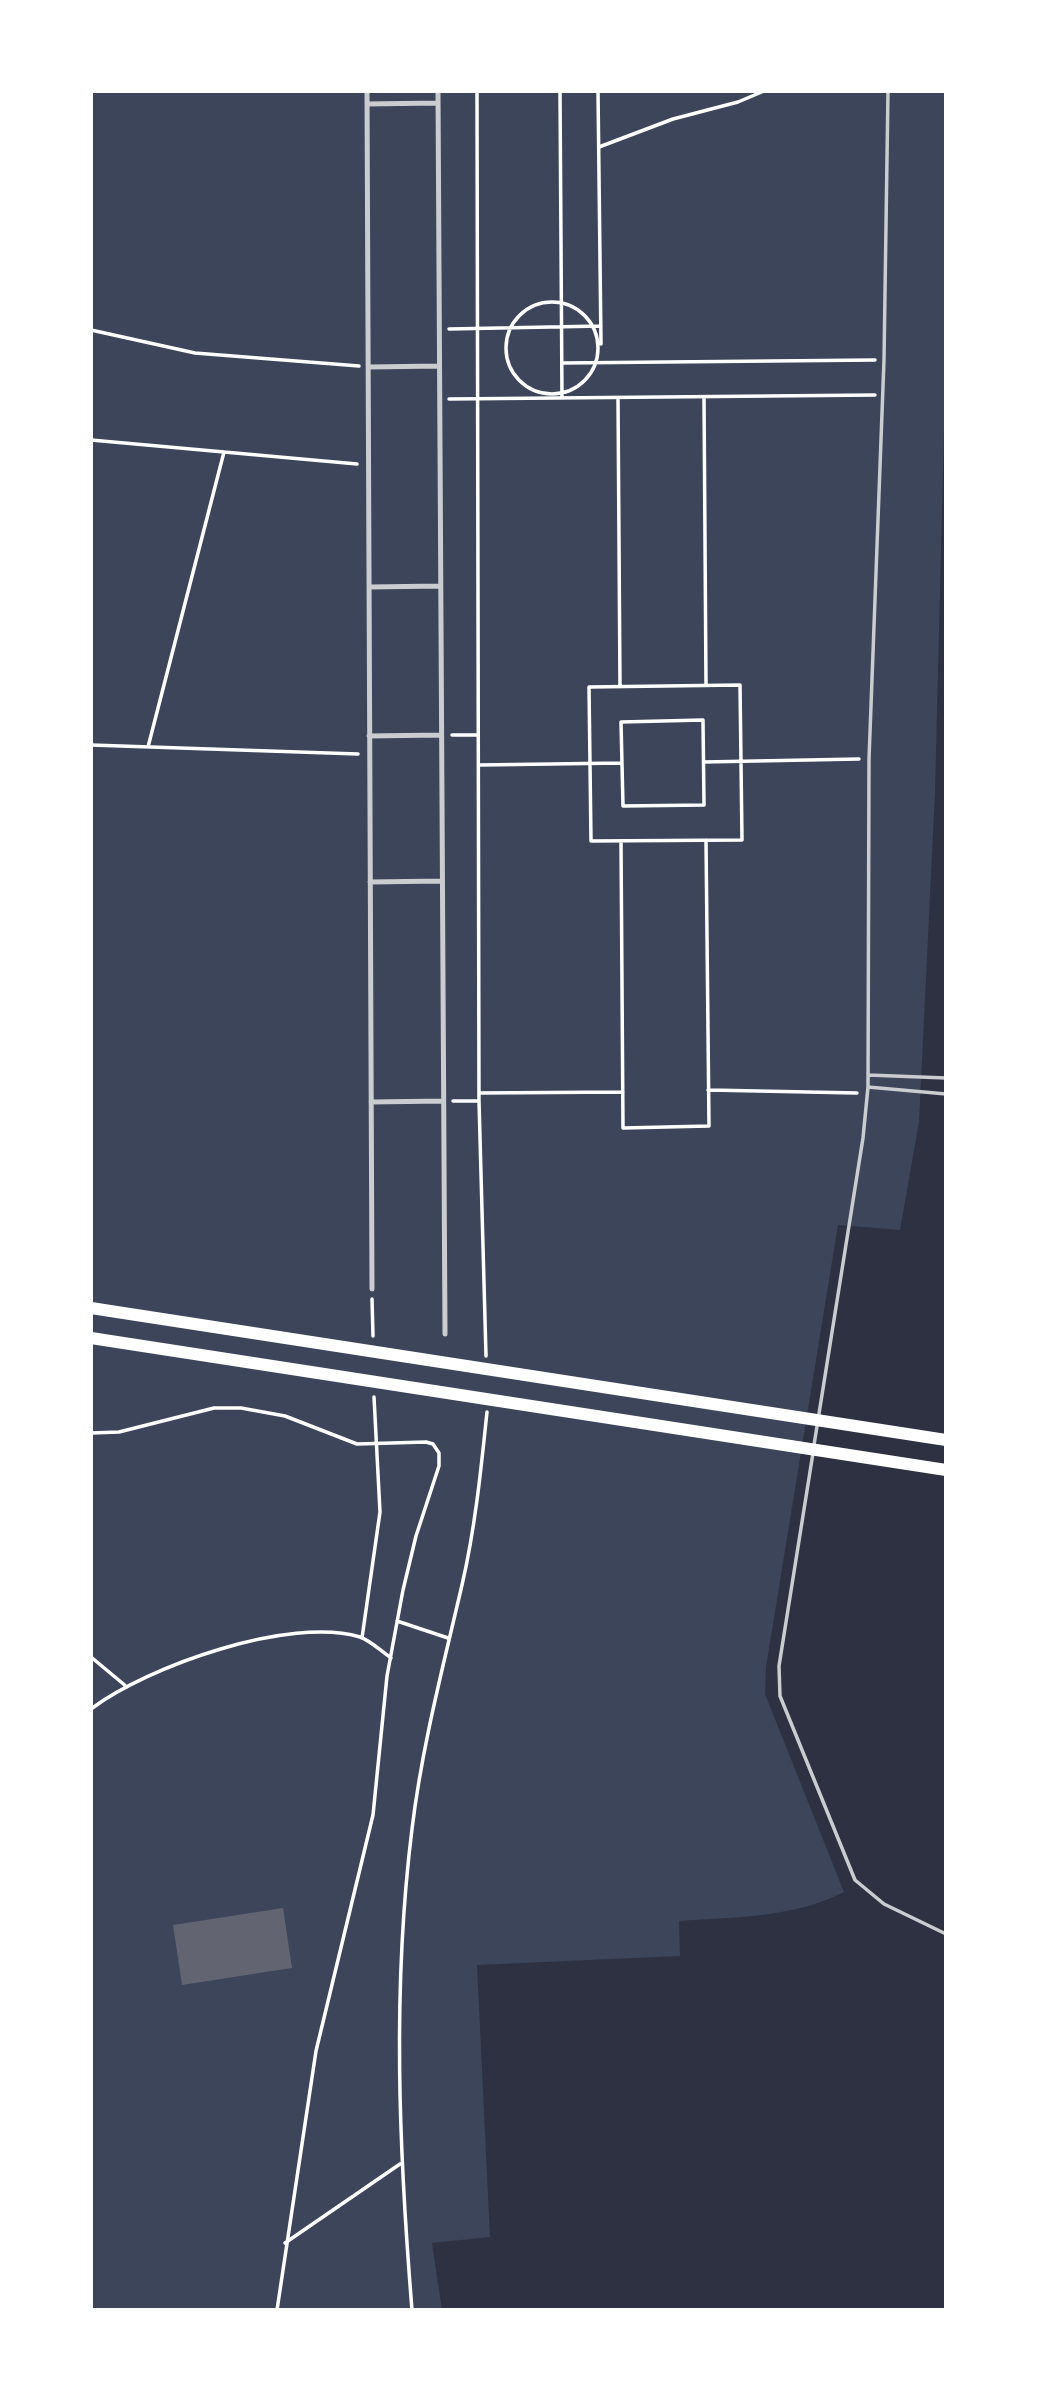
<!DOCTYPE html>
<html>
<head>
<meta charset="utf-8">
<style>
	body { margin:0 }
	#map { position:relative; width:1037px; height:2401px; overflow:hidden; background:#2d3142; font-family:Overpass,sans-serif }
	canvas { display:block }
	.frame { position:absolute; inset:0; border:93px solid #fff; pointer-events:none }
</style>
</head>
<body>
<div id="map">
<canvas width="1037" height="2401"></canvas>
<div class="frame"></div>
</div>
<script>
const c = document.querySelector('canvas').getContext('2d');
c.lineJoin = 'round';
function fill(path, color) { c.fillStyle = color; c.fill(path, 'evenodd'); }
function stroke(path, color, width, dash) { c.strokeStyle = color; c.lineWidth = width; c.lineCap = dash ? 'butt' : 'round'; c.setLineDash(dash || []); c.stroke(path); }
fill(new Path2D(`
	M 91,91 L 946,91 L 946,348 L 935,793 L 919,1122 L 900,1230 L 838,1225 L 766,1667 L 765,1694 L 844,1892 C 794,1918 734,1917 679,1921 L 680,1956 L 477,1965 L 490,2237 L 432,2243 L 442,2310 L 91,2310 Z`), '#3c4559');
fill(new Path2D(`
	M 283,1908 L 292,1968 L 182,1985 L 173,1925 Z`), '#626471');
stroke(new Path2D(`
	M 477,91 L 479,1101 L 486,1356
	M 560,91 L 562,398
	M 598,91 L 601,344
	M 599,147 L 673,119 L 738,102 L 764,91
	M506 348a46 46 0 1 1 92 0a46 46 0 1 1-92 0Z
	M 449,329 L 601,326
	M 91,330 L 195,353 L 359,366
	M 562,363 L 875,360
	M 704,397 L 706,685
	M 618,398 L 620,686
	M 449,399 L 875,395
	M 91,440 L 357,464
	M 740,685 L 742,840 L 591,841 L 589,687 Z
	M 703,720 L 704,805 L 623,806 L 621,722 Z
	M 452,735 L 478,735
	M 91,745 L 358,754
	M 148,747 L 224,452
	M 704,762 L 859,759
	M 479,765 L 622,763
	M 621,841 L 623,1128 L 709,1126 L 706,840
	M 708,1090 L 857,1093
	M 479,1093 L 623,1092
	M 453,1101 L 479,1101
	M 372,1299 L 373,1336
	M 91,1433 L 119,1432 L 214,1408 L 241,1408 L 285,1416 L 357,1444 L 426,1442 L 433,1444 L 439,1453 L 439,1466 L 416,1536 L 403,1590 L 387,1676 L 373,1815 L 316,2051 L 277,2310
	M 397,1621 L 448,1638
	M 362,1638 L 380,1512 L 374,1397
	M 91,1657 L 127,1687
	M 91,1709 C 148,1666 290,1616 360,1637 C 371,1641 381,1651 391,1658
	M 285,2243 L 400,2164
	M 412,2310 C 399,2150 392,1989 412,1829 C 422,1746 443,1667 462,1585 C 475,1529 481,1470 487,1412`), '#fff', 3.5);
stroke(new Path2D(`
	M 868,1075 L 946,1078
	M 868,1087 L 946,1094
	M 814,1445 L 863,1138 L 868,1087 L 869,759 L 884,360 L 888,91
	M 813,1453 L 779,1666 L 780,1696 L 855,1880 L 884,1904 L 946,1934`), '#caccd0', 3.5);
stroke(new Path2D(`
	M 367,91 L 372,1289
	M 438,91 L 445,1334
	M 367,104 L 438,103
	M 369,367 L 439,366
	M 370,587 L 440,586
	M 369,736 L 441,735
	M 370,882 L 442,881
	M 371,1102 L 443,1101`), '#caccd0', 5);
stroke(new Path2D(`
	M 91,1308 L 946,1440
	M 91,1338 L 946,1470`), '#fff', 12);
</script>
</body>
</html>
